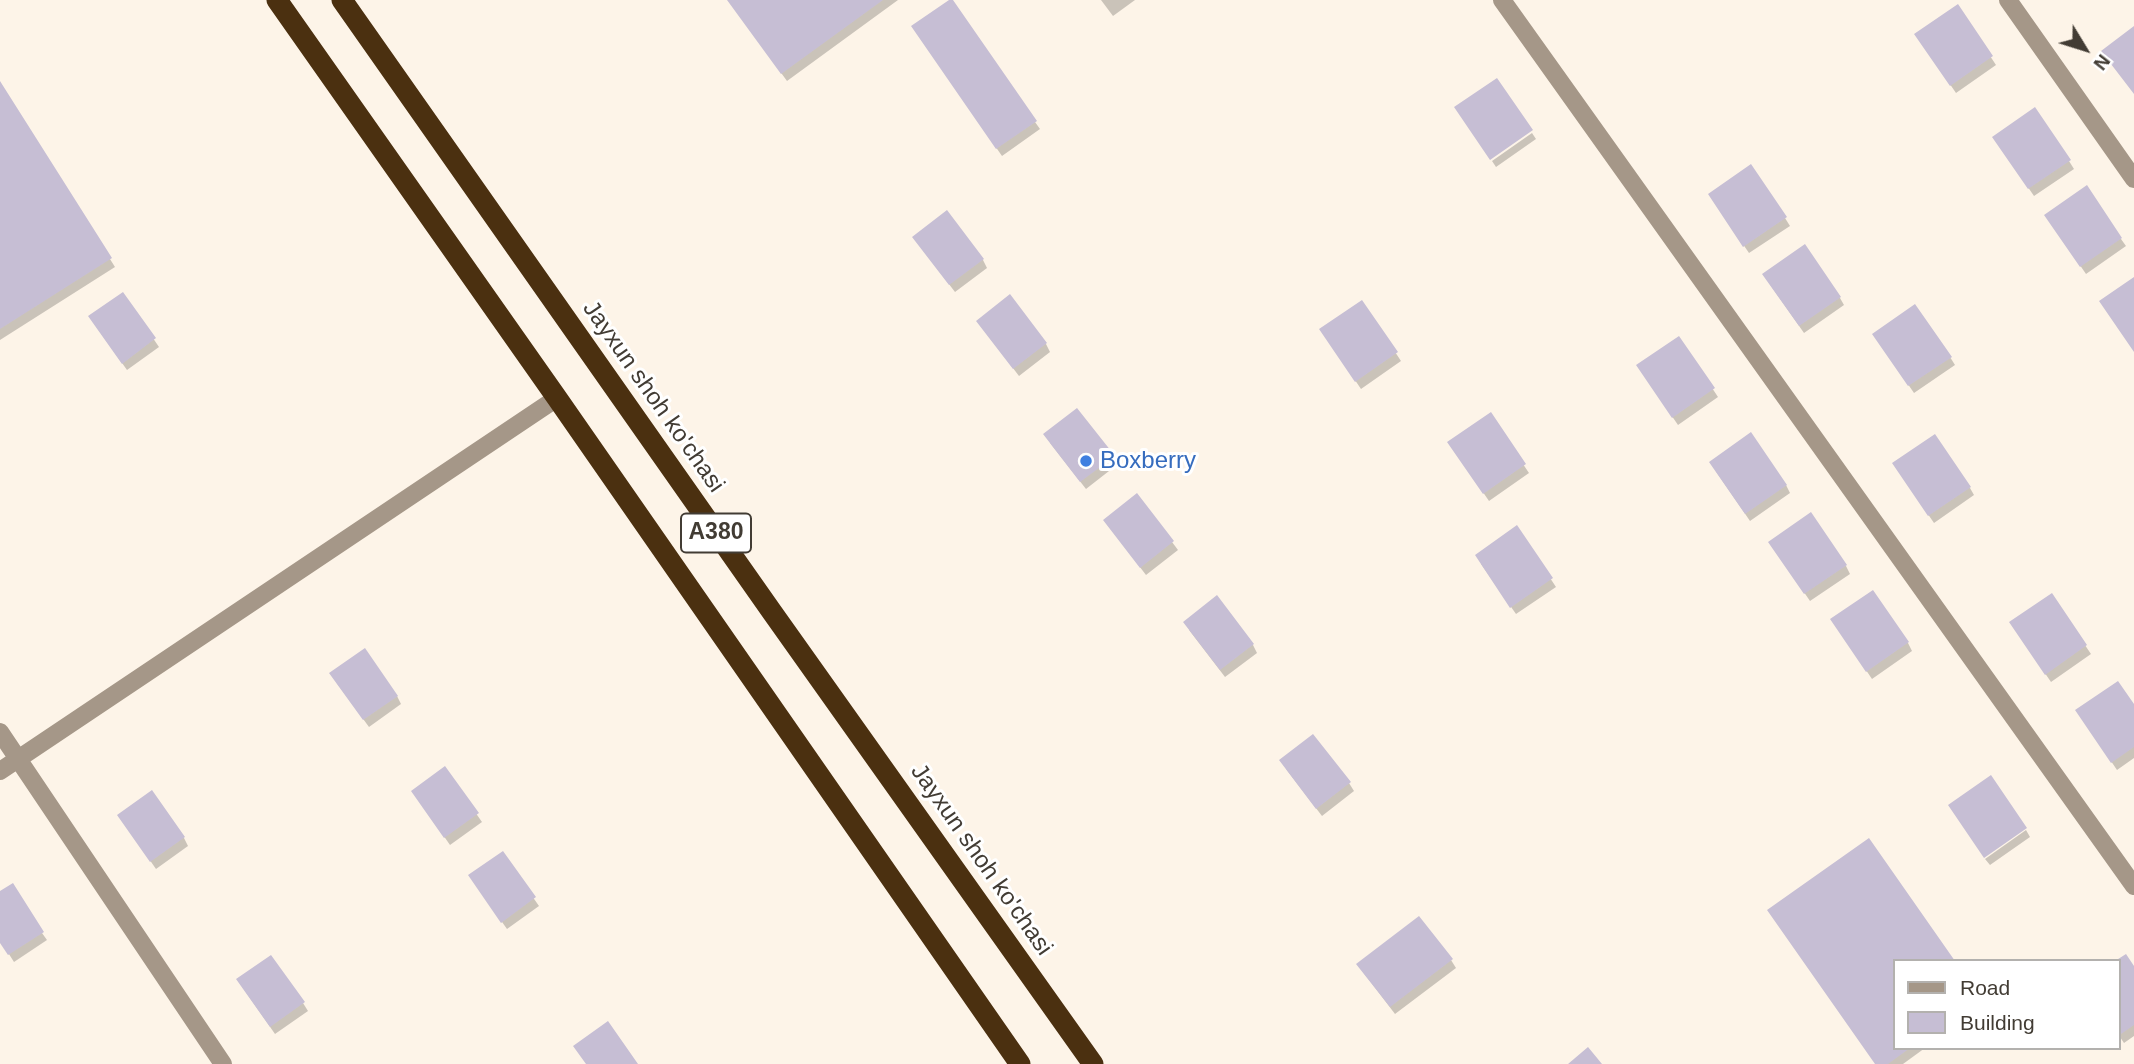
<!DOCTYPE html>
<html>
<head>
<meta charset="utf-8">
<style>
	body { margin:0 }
	#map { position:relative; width:2134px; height:1064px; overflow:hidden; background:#fdf4e8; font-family:Arial,sans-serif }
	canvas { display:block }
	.legend { position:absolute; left:1893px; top:959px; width:228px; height:91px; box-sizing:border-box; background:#fff; border:2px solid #b3b1ae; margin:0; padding:9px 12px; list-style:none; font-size:21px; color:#423c34 }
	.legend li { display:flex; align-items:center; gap:14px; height:35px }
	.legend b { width:35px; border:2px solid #b3b1ae }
	.north { position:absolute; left:2050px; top:14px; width:70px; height:70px; -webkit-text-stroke:5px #fff; paint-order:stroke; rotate:128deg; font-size:19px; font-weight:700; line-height:28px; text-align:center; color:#423c34 }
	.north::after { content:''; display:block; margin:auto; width:24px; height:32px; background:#423c34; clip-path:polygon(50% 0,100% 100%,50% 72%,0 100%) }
</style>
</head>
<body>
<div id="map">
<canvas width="2134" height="1064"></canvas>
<ul class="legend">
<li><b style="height:9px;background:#a59788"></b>Road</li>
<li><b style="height:19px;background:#c6bed4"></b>Building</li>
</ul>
<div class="north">N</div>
</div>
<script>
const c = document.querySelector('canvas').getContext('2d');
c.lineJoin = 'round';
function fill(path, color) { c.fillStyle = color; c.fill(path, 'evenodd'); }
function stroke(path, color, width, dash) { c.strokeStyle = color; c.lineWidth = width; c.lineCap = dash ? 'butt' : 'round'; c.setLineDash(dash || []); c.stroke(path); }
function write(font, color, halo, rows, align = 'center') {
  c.font = font + ' Arial,sans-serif'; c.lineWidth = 6; c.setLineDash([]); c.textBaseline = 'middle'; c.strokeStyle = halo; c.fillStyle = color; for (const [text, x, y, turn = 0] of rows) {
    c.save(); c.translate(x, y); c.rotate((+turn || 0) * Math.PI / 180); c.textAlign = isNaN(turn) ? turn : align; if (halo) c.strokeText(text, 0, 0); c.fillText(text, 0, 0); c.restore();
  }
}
fill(new Path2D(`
	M 728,0 L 898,0 L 787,81 Z
	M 1101,0 L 1135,0 L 1113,16 Z
	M 1957,6 L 1996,65 L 1956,93 L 1921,42 Z
	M 918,35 L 1035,122 L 1040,129 L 1002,156 Z
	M 0,84 L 115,267 L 0,340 Z
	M 1532,133 L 1536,139 L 1496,167 L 1492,161 Z
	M 1999,145 L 2069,161 L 2074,169 L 2034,196 Z
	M 1714,202 L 1785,218 L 1790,226 L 1749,253 Z
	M 2051,223 L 2121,239 L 2126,246 L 2086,274 Z
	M 919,245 L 983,260 L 987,268 L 955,292 Z
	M 1769,283 L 1840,298 L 1844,305 L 1804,333 Z
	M 123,294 L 159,347 L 127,370 L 95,325 Z
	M 1362,302 L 1401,361 L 1361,389 L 1326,337 Z
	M 983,329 L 1046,344 L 1050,352 L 1019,376 Z
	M 1679,338 L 1718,397 L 1678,425 L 1643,374 Z
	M 1879,342 L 1950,357 L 1955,365 L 1914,393 Z
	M 1490,415 L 1529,473 L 1489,501 L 1454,450 Z
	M 1050,443 L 1113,457 L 1118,464 L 1086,489 Z
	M 1715,470 L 1786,485 L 1790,493 L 1750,521 Z
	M 1899,472 L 1970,488 L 1974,495 L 1934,523 Z
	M 1137,495 L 1178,550 L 1146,575 L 1110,528 Z
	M 1517,528 L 1556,587 L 1516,614 L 1481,564 Z
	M 1775,550 L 1846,566 L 1850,574 L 1810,601 Z
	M 2051,595 L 2091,654 L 2051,682 L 2016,631 Z
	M 1837,627 L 1908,643 L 1912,651 L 1872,679 Z
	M 1189,630 L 1253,645 L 1257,653 L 1225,677 Z
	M 336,682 L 397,696 L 401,704 L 369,727 Z
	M 2134,707 L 2134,758 L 2117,770 L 2082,718 Z
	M 445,769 L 482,822 L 450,845 L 418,799 Z
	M 1286,769 L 1349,783 L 1354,791 L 1322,816 Z
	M 124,823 L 184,838 L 188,846 L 156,869 Z
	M 2026,830 L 2030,837 L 1990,865 L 1985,859 Z
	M 1869,840 L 1894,961 L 1894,1048 L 1925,1048 L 1903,1064 L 1876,1064 Z
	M 502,853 L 539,906 L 507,929 L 475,884 Z
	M 0,894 L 42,933 L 47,940 L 14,962 L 0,940 Z
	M 1451,960 L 1456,968 L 1395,1014 L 1363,972 Z
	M 2134,969 L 2134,1036 L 2124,1043 L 2118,1034 Z
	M 243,988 L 303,1003 L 308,1011 L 275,1034 Z`), '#0003');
fill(new Path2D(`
	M 727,0 L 883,0 L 781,74 Z
	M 949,0 L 953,0 L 1037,121 L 996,149 L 911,26 Z
	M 1958,4 L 1993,56 L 1950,86 L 1914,34 Z
	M 2134,26 L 2134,94 L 2101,51 Z
	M 1497,78 L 1533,130 L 1490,160 L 1454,107 Z
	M 0,81 L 112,258 L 0,329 Z
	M 2035,107 L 2071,160 L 2028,189 L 1992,137 Z
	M 1751,164 L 1787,217 L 1743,247 L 1708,194 Z
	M 2087,185 L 2122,238 L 2080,267 L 2044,215 Z
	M 947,210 L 984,259 L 949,285 L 912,237 Z
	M 1805,244 L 1841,297 L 1799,326 L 1762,274 Z
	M 2134,277 L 2134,352 L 2099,301 Z
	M 123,292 L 156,338 L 122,364 L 88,316 Z
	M 1010,294 L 1047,343 L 1013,369 L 976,321 Z
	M 1362,300 L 1398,352 L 1355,382 L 1319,329 Z
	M 1915,304 L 1952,357 L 1908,386 L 1872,334 Z
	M 1679,336 L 1715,388 L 1672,418 L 1636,365 Z
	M 1077,408 L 1115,456 L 1080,482 L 1043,434 Z
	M 1491,412 L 1526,464 L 1483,494 L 1447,442 Z
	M 1751,432 L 1787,485 L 1745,514 L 1709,462 Z
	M 1935,434 L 1971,487 L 1928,516 L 1892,463 Z
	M 1137,493 L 1174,541 L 1140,568 L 1103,520 Z
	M 1811,512 L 1847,565 L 1804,594 L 1768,542 Z
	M 1517,525 L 1553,578 L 1510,608 L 1475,555 Z
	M 1873,590 L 1909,642 L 1866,672 L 1830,619 Z
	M 2052,593 L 2087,645 L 2045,675 L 2009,622 Z
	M 1217,595 L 1254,644 L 1220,670 L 1183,622 Z
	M 365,648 L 398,696 L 363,720 L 329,673 Z
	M 2118,681 L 2134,704 L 2134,747 L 2111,763 L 2075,710 Z
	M 1313,734 L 1351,782 L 1316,809 L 1279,760 Z
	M 445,766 L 479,813 L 444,838 L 411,791 Z
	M 1991,775 L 2027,828 L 1984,858 L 1948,805 Z
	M 152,790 L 185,837 L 150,862 L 117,815 Z
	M 1869,838 L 1955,961 L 1894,961 L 1894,1048 L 1910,1048 L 1888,1064 L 1875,1064 L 1767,910 Z
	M 503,851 L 536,897 L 501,923 L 468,875 Z
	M 13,883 L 44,932 L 8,955 L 0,943 L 0,891 Z
	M 1419,916 L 1453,959 L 1390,1007 L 1356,964 Z
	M 2126,954 L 2134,966 L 2134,1025 L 2118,1036 L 2118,961 L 2115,961 Z
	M 271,955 L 305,1002 L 270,1027 L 236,979 Z
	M 608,1021 L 638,1064 L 586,1064 L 573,1046 Z
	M 1588,1047 L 1602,1064 L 1568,1064 Z`), '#c6bed4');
stroke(new Path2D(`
	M 1502,0 L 2134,886
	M 2008,0 L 2134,179
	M 0,732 L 223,1064
	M 0,771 L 557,398`), '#a59788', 18);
stroke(new Path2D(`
	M 277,0 L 557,398 L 1020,1064
	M 342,0 L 772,612 L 1093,1064`), '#4b3010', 21);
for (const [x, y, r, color] of [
	[1086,461,7,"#3f7fe0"]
]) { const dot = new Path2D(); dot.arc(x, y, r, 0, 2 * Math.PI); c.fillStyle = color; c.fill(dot); stroke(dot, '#fff', 2.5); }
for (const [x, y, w] of [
	[716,533,70]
]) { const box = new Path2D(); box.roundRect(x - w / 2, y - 19.5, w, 39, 5); c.fillStyle = '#fff'; c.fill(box); stroke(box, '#423c34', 2); }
write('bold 23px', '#423c34', null, [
	["A380",716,533]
]);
write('24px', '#423c34', '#fff', [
	["Jayxun shoh ko'chasi",653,397,55],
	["Jayxun shoh ko'chasi",981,860,55]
]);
write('24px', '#366cbe', '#fff', [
	["Boxberry",1100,461]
], 'left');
</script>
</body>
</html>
